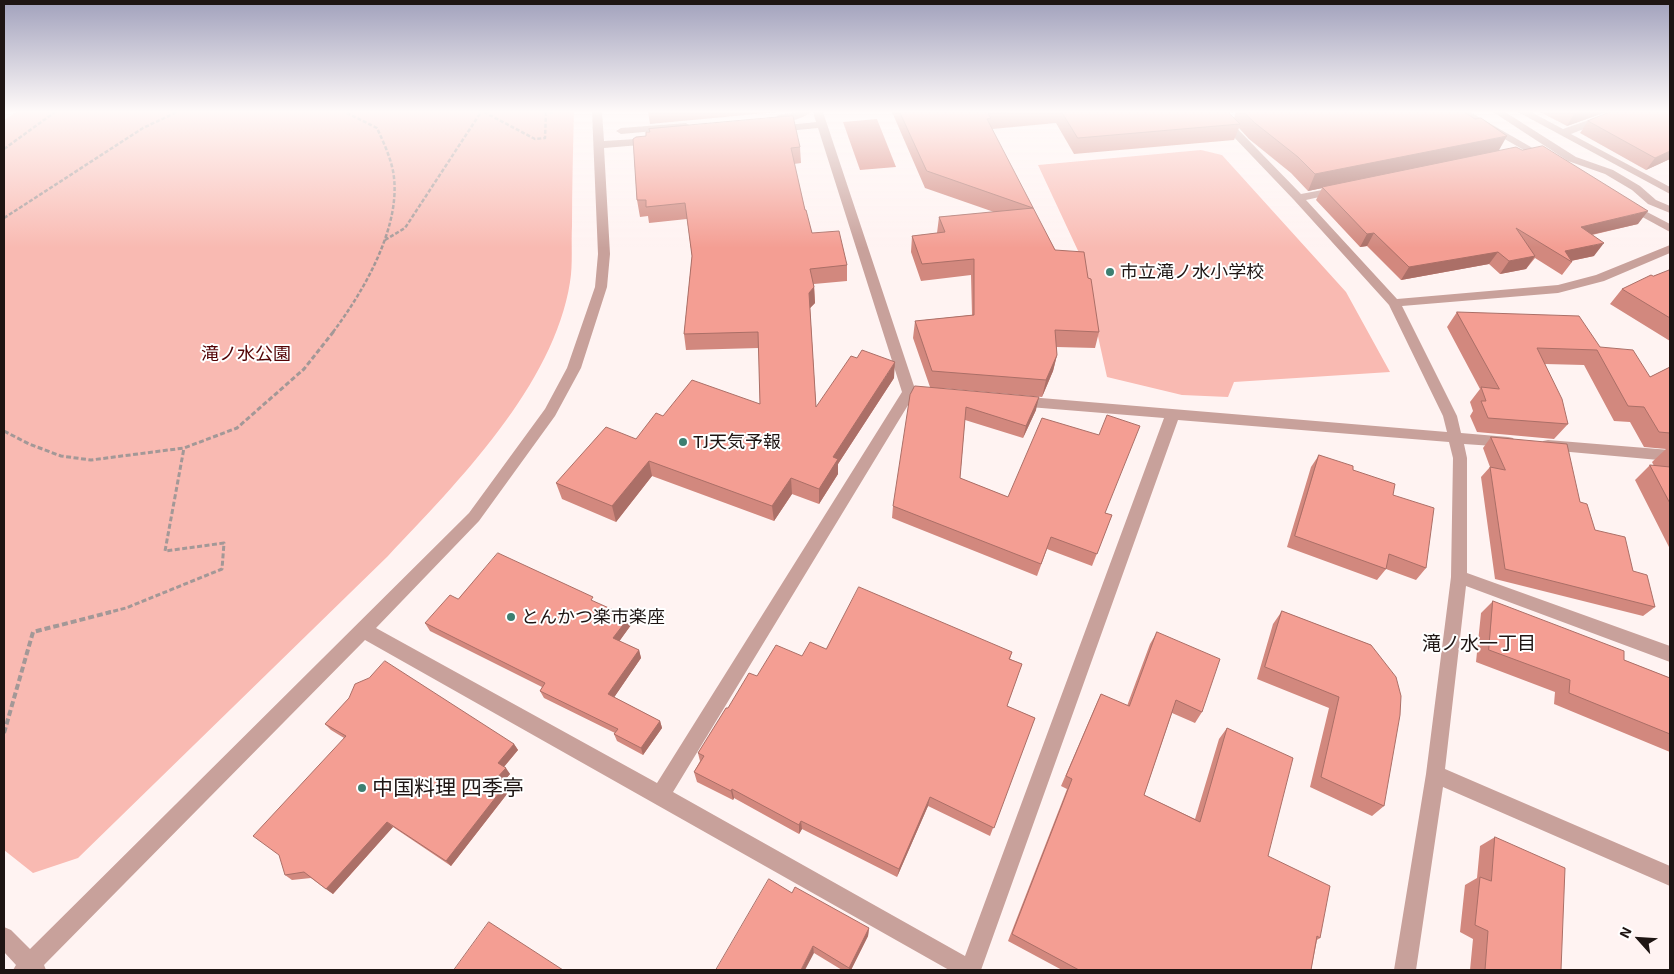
<!DOCTYPE html>
<html>
<head>
<meta charset="utf-8">
<style>
	body { margin:0 }
	#map { position:relative; width:1674px; height:974px; overflow:hidden; background:#fff3f2; font-family:"Exo 2",sans-serif }
	canvas { display:block }
	.frame { position:absolute; inset:0; border:5px solid #1e1513; pointer-events:none }
	.north { position:absolute; left:1614px; top:914px; width:50px; height:50px; -webkit-text-stroke:4px #fff; paint-order:stroke; rotate:296deg; font-size:14px; font-weight:700; line-height:20px; text-align:center; color:#1e1513 }
	.north::after { content:''; display:block; margin:auto; width:18px; height:22px; background:#1e1513; clip-path:polygon(50% 0,100% 100%,50% 72%,0 100%) }
</style>
</head>
<body>
<div id="map">
<canvas width="1674" height="974"></canvas>
<div class="frame"></div>
<div class="north">N</div>
</div>
<script>
const c = document.querySelector('canvas').getContext('2d');
c.lineJoin = 'round';
function fill(path, color) { c.fillStyle = color; c.fill(path, 'evenodd'); }
function stroke(path, color, width, dash) { c.strokeStyle = color; c.lineWidth = width; c.lineCap = dash ? 'butt' : 'round'; c.setLineDash(dash || []); c.stroke(path); }
function write(font, color, halo, rows, align = 'center') {
  c.font = font + ' "Exo 2","Noto Sans JP",sans-serif'; c.lineWidth = 4; c.setLineDash([]); c.textBaseline = 'middle'; c.strokeStyle = halo; c.fillStyle = color; for (const [text, x, y, turn = 0] of rows) {
    c.save(); c.translate(x, y); c.rotate((+turn || 0) * Math.PI / 180); c.textAlign = isNaN(turn) ? turn : align; if (halo) c.strokeText(text, 0, 0); c.fillText(text, 0, 0); c.restore();
  }
}
fill(new Path2D(`
	M 16,112 L 574,112 C 573,150 572,188 572,226 C 571,244 573,264 570,282 C 554,385 457,483 388,556 L 78,858 L 33,873 L 4,850 L 4,120 Z
	M 1201,150 L 1222,155 L 1346,292 L 1390,372 L 1234,382 L 1228,397 L 1182,395 L 1107,377 L 1080,255 L 1038,165 Z`), '#f9bab2');
fill(new Path2D(`
	M 877,119 L 896,167 L 860,170 L 843,122 Z`), '#d8847a');
stroke(new Path2D(`
	M 484,112 L 535,139 L 545,138 L 546,113 L 554,112
	M 4,149 L 55,112
	M 4,218 L 143,128 L 177,112
	M 385,240 L 405,228 L 481,112
	M 333,332 C 364,291 403,224 393,171 C 390,156 383,141 377,128 L 345,112`), '#a39897', 2.5, [4, 2]);
stroke(new Path2D(`
	M 4,431 L 29,444 L 61,456 L 91,460 L 184,448 L 237,428 L 304,369 L 334,331
	M 106,613 L 126,608 L 222,569 L 224,543 L 165,551 L 184,448`), '#a39897', 3, [5, 2.5]);
stroke(new Path2D(`
	M 4,733 L 33,632 L 111,612`), '#a39897', 4, [6, 3]);
fill(new Path2D(`
	M 592,112 L 602,112 L 604,141 L 652,138 L 657,141 L 652,144 L 604,148 L 610,254 L 607,287 L 581,368 L 555,416 L 479,521 L 376,628 L 657,783 L 902,392 L 818,128 L 777,132 L 772,129 L 777,126 L 816,122 L 813,112 L 823,112 L 916,392 L 673,792 L 965,956 L 1164,418 L 1017,406 L 1012,405 L 1010,401 L 1012,397 L 1017,396 L 1447,432 L 1443,416 L 1389,305 L 1294,200 L 1210,112 L 1221,112 L 1301,194 L 1338,187 L 1342,188 L 1344,190 L 1342,192 L 1306,200 L 1397,299 L 1558,285 L 1596,275 L 1670,245 L 1670,253 L 1604,281 L 1558,293 L 1402,306 L 1457,416 L 1461,433 L 1508,437 L 1513,438 L 1515,442 L 1513,446 L 1508,447 L 1464,444 L 1467,458 L 1467,573 L 1670,646 L 1670,662 L 1466,586 L 1445,769 L 1670,866 L 1670,886 L 1443,787 L 1416,970 L 1394,970 L 1426,774 L 1451,577 L 1453,458 L 1449,442 L 1178,420 L 981,970 L 949,970 L 365,640 L 44,965 L 46,970 L 13,970 L 16,965 L 4,952 L 4,927 L 11,930 L 30,949 L 469,513 L 545,409 L 567,368 L 595,287 L 598,254 Z
	M 798,112 L 811,112 C 803,119 783,125 774,118 L 779,115 Z
	M 1458,112 L 1470,112 L 1550,158 L 1545,161 L 1541,160 Z
	M 1493,112 L 1505,112 L 1576,157 L 1613,170 L 1640,186 L 1656,200 L 1670,206 L 1670,213 L 1648,204 L 1632,190 L 1605,174 L 1568,161 Z
	M 1518,112 L 1531,112 L 1563,129 L 1612,112 L 1627,112 L 1571,134 L 1670,187 L 1670,194 Z
	M 686,123 L 691,126 L 690,128 L 621,134 L 616,131 L 621,128 Z
	M 1628,202 L 1670,224 L 1670,232 L 1624,207 L 1622,205 Z
	M 1548,440 L 1670,450 L 1670,461 L 1548,450 L 1543,449 L 1541,445 L 1543,441 Z`), '#c8a19b');
fill(new Path2D(`
	M 648,112 L 777,112 L 650,124 Z
	M 892,112 L 1233,112 L 1229,113 L 1234,118 L 1236,112 L 1464,112 L 1498,150 L 1638,224 L 1592,235 L 1594,256 L 1571,261 L 1572,262 L 1562,275 L 1535,258 L 1526,269 L 1500,274 L 1489,264 L 1401,280 L 1367,246 L 1360,247 L 1316,200 L 1322,188 L 1308,191 L 1291,173 L 1249,139 L 1239,128 L 1234,140 L 1074,154 L 1056,123 L 992,129 L 1055,250 L 1088,278 L 1099,332 L 1095,348 L 1057,347 L 1057,355 L 1053,371 L 1042,397 L 941,388 L 1036,410 L 1023,438 L 965,420 L 960,478 L 1008,497 L 1105,513 L 1112,515 L 1092,566 L 1047,549 L 1037,576 L 892,518 L 893,506 L 930,387 L 913,338 L 915,321 L 972,315 L 971,275 L 921,281 L 911,252 L 912,236 L 937,233 L 939,217 L 994,212 L 925,188 Z
	M 1540,112 L 1606,112 L 1567,126 Z
	M 1670,112 L 1670,159 L 1646,170 L 1580,133 L 1588,121 Z
	M 633,139 L 800,147 L 801,163 L 794,164 L 805,210 L 812,233 L 847,265 L 847,281 L 814,284 L 815,303 L 810,308 L 816,407 L 894,378 L 838,464 L 838,474 L 819,504 L 792,494 L 774,521 L 652,476 L 616,522 L 562,499 L 556,483 L 636,439 L 663,416 L 760,404 L 759,348 L 686,350 L 684,334 L 692,256 L 687,219 L 649,223 L 648,216 L 640,217 L 637,200 Z
	M 1670,270 L 1670,341 L 1610,304 L 1622,289 Z
	M 1457,312 L 1600,347 L 1650,377 L 1670,367 L 1670,549 L 1635,480 L 1650,465 L 1654,466 L 1652,462 L 1666,449 L 1644,447 L 1630,422 L 1614,421 L 1584,365 L 1545,364 L 1568,424 L 1554,439 L 1477,432 L 1470,416 L 1473,411 L 1470,402 L 1480,389 L 1447,327 Z
	M 1491,437 L 1580,502 L 1595,530 L 1633,571 L 1655,607 L 1643,616 L 1495,579 L 1481,477 L 1490,467 L 1483,448 Z
	M 1319,455 L 1353,470 L 1426,568 L 1416,580 L 1386,569 L 1377,580 L 1287,547 L 1311,467 Z
	M 458,599 L 595,602 L 631,625 L 619,641 L 639,650 L 641,658 L 614,697 L 660,721 L 662,728 L 643,755 L 617,741 L 614,734 L 615,733 L 544,698 L 540,691 L 542,687 L 430,631 L 425,623 Z
	M 1493,601 L 1624,660 L 1670,678 L 1670,752 L 1554,704 L 1555,692 L 1476,662 L 1481,613 Z
	M 1282,611 L 1371,645 L 1384,806 L 1372,816 L 1310,787 L 1329,708 L 1257,679 L 1273,624 Z
	M 1157,632 L 1202,712 L 1195,723 L 1172,713 L 1144,795 L 1195,819 L 1219,739 L 1227,728 L 1268,856 L 1320,938 L 1317,940 L 1311,970 L 1062,970 L 1008,941 L 1067,789 L 1061,786 L 1096,705 L 1101,694 L 1127,706 L 1150,644 Z
	M 826,649 L 1012,652 L 1010,659 L 1022,664 L 1007,706 L 1035,718 L 990,836 L 928,806 L 897,877 L 802,829 L 799,834 L 734,798 L 733,800 L 697,782 L 694,772 L 700,761 L 698,753 L 728,708 L 757,676 L 802,656 Z
	M 325,724 L 514,744 L 518,750 L 504,767 L 510,774 L 500,786 L 507,794 L 451,866 L 393,827 L 333,894 L 311,878 L 292,880 L 285,875 L 344,738 L 331,730 Z
	M 1495,837 L 1561,970 L 1470,970 L 1473,939 L 1460,932 L 1465,885 L 1477,878 L 1480,846 Z
	M 792,893 L 869,928 L 868,936 L 851,970 L 842,970 L 814,953 Z
	M 1669,907 L 1670,907 L 1670,970 Z`), '#d2887e');
fill(new Path2D(`
	M 1580,112 L 1606,112 L 1567,126 L 1574,114 Z
	M 1507,136 L 1498,152 L 1308,191 L 1315,174 Z
	M 1670,151 L 1670,159 L 1646,170 L 1655,158 Z
	M 1648,211 L 1638,224 L 1572,239 L 1581,227 Z
	M 1374,233 L 1367,246 L 1360,247 L 1367,234 Z
	M 1604,243 L 1594,256 L 1570,261 L 1565,251 Z
	M 1498,252 L 1489,264 L 1401,280 L 1409,267 Z
	M 1535,256 L 1526,269 L 1500,274 L 1509,261 Z
	M 814,287 L 815,303 L 809,309 L 809,293 Z
	M 1057,355 L 1053,371 L 1042,397 L 1046,380 Z
	M 895,362 L 894,378 L 838,464 L 838,474 L 819,504 L 819,489 L 833,457 Z
	M 1039,397 L 1036,410 L 1023,438 L 1026,426 Z
	M 649,461 L 652,476 L 616,522 L 612,506 Z
	M 791,478 L 792,494 L 774,521 L 772,506 Z
	M 629,617 L 631,625 L 616,646 L 613,638 Z
	M 639,650 L 641,658 L 611,702 L 608,694 Z
	M 660,721 L 662,728 L 643,755 L 641,748 Z
	M 514,744 L 518,750 L 502,769 L 498,763 Z
	M 506,768 L 510,774 L 498,788 L 493,782 Z
	M 503,788 L 507,794 L 451,866 L 446,861 Z
	M 732,789 L 734,798 L 733,800 L 731,791 Z
	M 930,797 L 928,806 L 897,877 L 899,869 Z
	M 801,821 L 802,829 L 799,834 L 799,825 Z
	M 387,822 L 393,827 L 333,894 L 326,889 Z
	M 869,928 L 868,936 L 851,970 L 849,970 L 849,968 Z
	M 813,946 L 814,953 L 805,970 L 801,970 Z`), '#ab6f67');
const building = new Path2D(`
	M 900,112 L 1009,112 L 988,114 L 991,118 L 987,119 L 1055,250 L 1084,252 L 1088,278 L 1091,279 L 1099,332 L 1055,330 L 1057,355 L 1046,380 L 932,371 L 915,321 L 974,315 L 974,259 L 922,264 L 912,236 L 945,232 L 939,217 L 1033,208 L 927,171 Z
	M 1062,112 L 1228,112 L 1240,124 L 1078,138 Z
	M 1244,112 L 1464,112 L 1475,119 L 1481,118 L 1507,136 L 1315,174 L 1298,157 L 1255,123 Z
	M 1570,112 L 1580,112 L 1574,114 Z
	M 1610,112 L 1670,112 L 1670,151 L 1655,158 L 1588,121 Z
	M 793,116 L 800,147 L 791,148 L 805,210 L 806,210 L 812,233 L 839,231 L 847,265 L 810,269 L 814,287 L 809,293 L 816,407 L 851,356 L 857,358 L 862,350 L 895,362 L 833,457 L 838,459 L 819,489 L 791,478 L 772,506 L 649,461 L 612,506 L 556,483 L 606,427 L 636,439 L 656,413 L 663,416 L 692,380 L 760,404 L 758,332 L 684,334 L 692,256 L 685,203 L 646,207 L 646,200 L 637,200 L 633,139 L 636,137 L 646,136 L 646,132 L 650,132 L 649,129 Z
	M 1543,146 L 1648,211 L 1581,227 L 1604,243 L 1565,251 L 1572,262 L 1516,228 L 1535,256 L 1509,261 L 1498,252 L 1409,267 L 1374,233 L 1367,234 L 1322,187 L 1516,147 L 1522,150 Z
	M 1670,270 L 1670,318 L 1622,289 L 1651,275 L 1653,276 Z
	M 1457,312 L 1579,316 L 1600,347 L 1633,350 L 1650,377 L 1670,367 L 1670,433 L 1659,432 L 1644,407 L 1628,406 L 1597,350 L 1537,348 L 1562,399 L 1568,424 L 1488,418 L 1481,401 L 1486,401 L 1481,387 L 1499,389 Z
	M 915,386 L 1039,397 L 1026,426 L 966,407 L 960,478 L 1008,497 L 1042,418 L 1099,435 L 1107,415 L 1140,426 L 1105,513 L 1112,515 L 1097,554 L 1051,537 L 1041,564 L 893,506 L 910,395 Z
	M 1491,437 L 1567,444 L 1580,502 L 1587,504 L 1595,530 L 1625,537 L 1633,571 L 1647,575 L 1655,607 L 1505,569 L 1490,467 L 1505,470 Z
	M 1319,455 L 1353,466 L 1353,470 L 1395,484 L 1393,495 L 1434,508 L 1426,568 L 1389,554 L 1386,569 L 1295,536 Z
	M 1650,465 L 1670,467 L 1670,503 Z
	M 498,553 L 593,597 L 591,600 L 629,617 L 613,638 L 639,650 L 608,694 L 660,721 L 641,748 L 614,734 L 618,729 L 540,691 L 545,683 L 425,623 L 450,595 L 458,599 Z
	M 859,587 L 1012,652 L 1009,659 L 1022,664 L 1007,706 L 1035,718 L 994,828 L 930,797 L 899,869 L 801,821 L 799,825 L 732,789 L 731,791 L 694,772 L 704,756 L 698,753 L 726,708 L 728,708 L 749,673 L 757,676 L 776,645 L 802,656 L 810,642 L 826,649 Z
	M 1493,601 L 1624,651 L 1624,660 L 1670,678 L 1670,734 L 1569,693 L 1570,680 L 1489,650 Z
	M 1282,611 L 1371,645 L 1396,677 L 1401,696 L 1400,715 L 1384,806 L 1321,777 L 1339,697 L 1265,667 Z
	M 1157,632 L 1220,659 L 1202,712 L 1176,700 L 1144,795 L 1200,822 L 1227,728 L 1293,758 L 1268,856 L 1330,886 L 1320,938 L 1317,936 L 1311,970 L 1079,970 L 1012,934 L 1072,779 L 1066,776 L 1101,694 L 1129,706 Z
	M 385,661 L 514,744 L 498,763 L 506,768 L 493,782 L 503,788 L 446,861 L 387,822 L 326,889 L 304,872 L 285,875 L 279,855 L 253,836 L 346,736 L 325,724 L 349,698 L 355,684 L 369,678 Z
	M 1495,837 L 1565,868 L 1561,970 L 1485,970 L 1488,931 L 1475,925 L 1480,877 L 1491,881 Z
	M 769,879 L 792,893 L 795,887 L 869,928 L 849,968 L 813,946 L 801,970 L 716,970 Z
	M 489,922 L 563,970 L 454,970 Z`);
fill(building, '#f49e93');
stroke(building, '#ab6f67', 1);
const sky = c.createLinearGradient(0, 0, 0, 248);
sky.addColorStop(0, '#a1a1bc');
sky.addColorStop(0.45, '#fffaf9');
sky.addColorStop(1, '#fffaf900');
c.fillStyle = sky;
c.fillRect(0, 0, 1674, 248);
for (const [x, y, r, color] of [
	[1110,272,5,"#3d7f71"],
	[683,442,5,"#3d7f71"],
	[511,617,5,"#3d7f71"],
	[362,788,5,"#3d7f71"]
]) { const dot = new Path2D(); dot.arc(x, y, r, 0, 2 * Math.PI); c.fillStyle = color; c.fill(dot); stroke(dot, '#fff', 2); }
write('18px', '#1e1513', '#fff', [
	["市立滝ノ水小学校",1120,272],
	["TJ天気予報",693,442],
	["とんかつ楽市楽座",521,617]
], 'left');
write('18px', '#520406', '#fff', [
	["滝ノ水公園",246,354]
]);
write('19px', '#1e1513', '#fff', [
	["滝ノ水一丁目",1479,644]
]);
write('21px', '#1e1513', '#fff', [
	["中国料理 四季亭",372,788]
], 'left');
</script>
</body>
</html>
